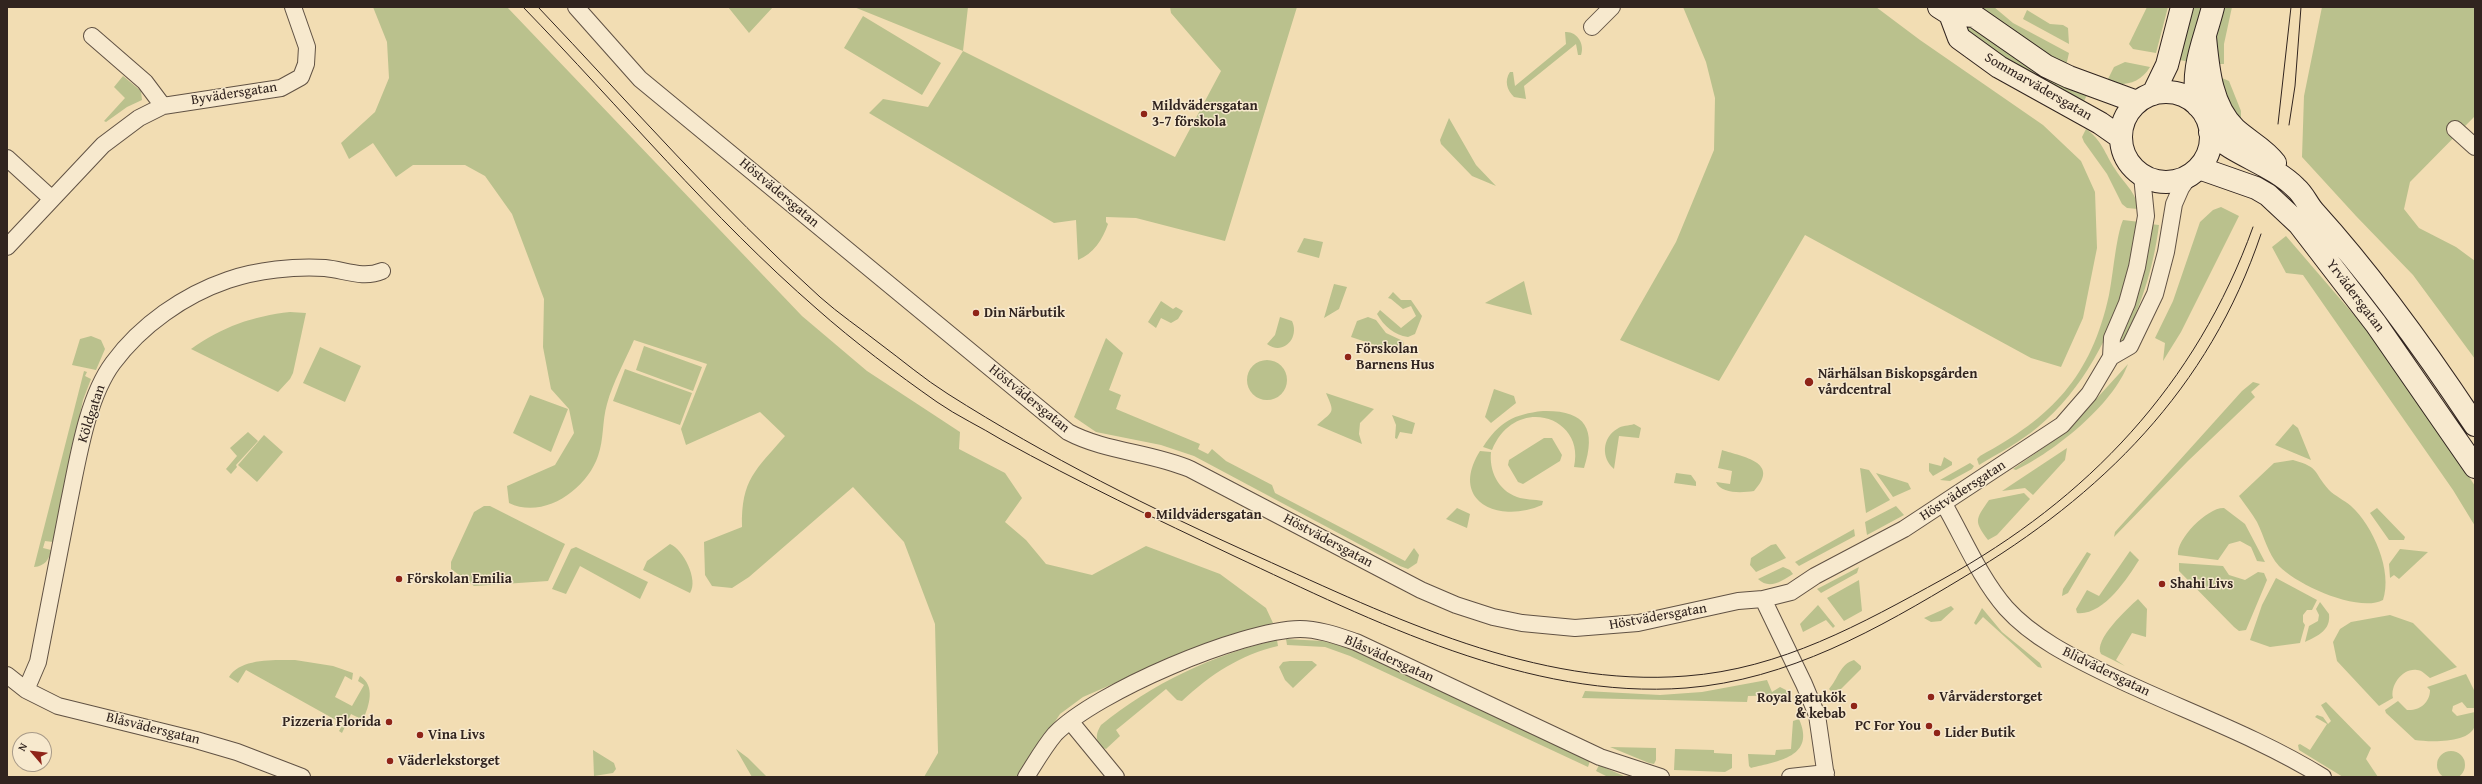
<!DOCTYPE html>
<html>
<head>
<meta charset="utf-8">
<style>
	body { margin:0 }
	#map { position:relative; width:2482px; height:784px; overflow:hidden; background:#f2ddb3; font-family:"Gentium Book Plus",serif }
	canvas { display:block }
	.frame { position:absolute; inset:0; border:8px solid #31241f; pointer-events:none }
	.north { position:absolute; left:12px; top:732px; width:40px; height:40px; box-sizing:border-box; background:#f7e9ce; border:1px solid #a89a88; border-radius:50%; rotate:298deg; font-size:11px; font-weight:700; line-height:16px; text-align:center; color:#31241f }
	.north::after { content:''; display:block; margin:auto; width:14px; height:18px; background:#8f2418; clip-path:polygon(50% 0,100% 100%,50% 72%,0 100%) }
</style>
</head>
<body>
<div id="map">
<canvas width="2482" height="784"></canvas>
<div class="frame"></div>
<div class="north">N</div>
</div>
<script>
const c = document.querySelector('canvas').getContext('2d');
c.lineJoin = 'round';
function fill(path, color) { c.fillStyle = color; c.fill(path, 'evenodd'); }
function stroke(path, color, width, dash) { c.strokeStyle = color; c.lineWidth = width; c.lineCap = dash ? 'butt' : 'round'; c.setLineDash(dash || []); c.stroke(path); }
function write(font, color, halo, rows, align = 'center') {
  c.font = font + ' "Gentium Book Plus",serif'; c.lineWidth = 3; c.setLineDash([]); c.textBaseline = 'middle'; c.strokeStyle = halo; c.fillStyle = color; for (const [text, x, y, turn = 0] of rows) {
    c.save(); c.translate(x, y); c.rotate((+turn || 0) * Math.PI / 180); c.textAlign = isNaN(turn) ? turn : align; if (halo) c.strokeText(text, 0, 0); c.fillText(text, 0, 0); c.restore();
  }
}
fill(new Path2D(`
	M 373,7 L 507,7 L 802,316 L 867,371 L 960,432 L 959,449 L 1005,473 L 1022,498 L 1005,522 L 1026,540 L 1046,564 L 1092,575 L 1146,546 L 1220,574 L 1266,608 L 1273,623 L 1154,666 L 1083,697 L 1060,714 L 1019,777 L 924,777 L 938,753 L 935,624 L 904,542 L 853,487 L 749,577 L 732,588 L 712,586 L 705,575 L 704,542 L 742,527 C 741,479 756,470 785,436 L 760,412 L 686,445 L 681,429 L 707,364 L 634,340 C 625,361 613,382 607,404 C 602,421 604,440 598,456 C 587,489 544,520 509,503 L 507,486 L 555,465 L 574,433 L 569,409 L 551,389 L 543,347 L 544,299 L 512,214 L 485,176 L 465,165 L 413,165 L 396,177 L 373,143 L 349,159 L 341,143 L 375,112 L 389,78 L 387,42 Z
	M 728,7 L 773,7 L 749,33 Z
	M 854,7 L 968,7 L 963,51 L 1175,157 L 1221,71 L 1171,13 L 1170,7 L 1297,7 L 1225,241 L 1136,218 L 1106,217 L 1106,222 L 1108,224 C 1103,239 1093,254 1078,260 L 1076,220 L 1054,223 L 869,113 L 883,99 L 928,107 L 963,51 Z
	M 1683,7 L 1876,7 L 1920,40 L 2043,125 L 2081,161 L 2095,192 L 2097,248 L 2083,318 L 2061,367 L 2031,358 L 1805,235 L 1719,381 L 1620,340 L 1676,242 L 1714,150 L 1715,98 L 1706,62 Z
	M 1974,7 L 1994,7 L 2013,23 L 2069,53 L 2066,66 Z
	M 2147,7 L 2168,7 L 2156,53 L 2133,49 L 2129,44 Z
	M 2192,7 L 2202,7 L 2189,62 L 2180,60 Z
	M 2222,7 L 2232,7 L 2224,44 L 2224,64 L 2216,64 L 2216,35 Z
	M 2322,7 L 2475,7 L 2475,116 L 2410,182 L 2404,209 L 2419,228 L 2456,247 L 2475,261 L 2475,359 L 2413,275 L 2356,216 L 2302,157 L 2304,96 Z
	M 2027,10 L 2050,24 L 2063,25 L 2068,28 L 2069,44 L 2023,19 Z
	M 863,16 L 941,63 L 922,95 L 844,48 Z
	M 1962,18 L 2088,93 L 2084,101 L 2034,78 L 1969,35 Z
	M 1565,32 C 1577,31 1585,44 1581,55 L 1578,55 L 1576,44 L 1524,86 L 1526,99 L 1514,97 C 1507,90 1504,81 1510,72 L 1513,72 L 1515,86 L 1566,44 Z
	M 2125,62 L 2150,67 C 2140,84 2124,86 2106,83 L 2114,67 Z
	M 123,76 L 141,91 L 142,100 L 127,107 L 106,122 L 104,121 L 125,98 L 114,87 Z
	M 2217,76 L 2229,81 L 2241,111 L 2241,124 L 2238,123 Z
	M 1449,118 L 1476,165 L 1496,186 L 1472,176 L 1441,144 L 1440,140 Z
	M 2086,129 C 2102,140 2105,154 2115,169 C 2124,184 2136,191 2138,209 L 2127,208 L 2122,204 L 2107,174 L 2084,142 L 2082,137 Z
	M 2221,207 L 2239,216 L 2181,332 L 2163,361 L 2165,343 L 2155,338 L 2173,301 L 2200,222 L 2213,210 Z
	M 2123,220 L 2140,222 C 2136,240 2135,261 2129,279 C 2111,334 2083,390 2038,427 C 2020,442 1999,453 1979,465 L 1977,459 L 1980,456 C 2052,417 2091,377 2109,295 C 2113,276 2116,236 2123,220 Z
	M 2150,224 L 2159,225 C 2153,272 2140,307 2120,350 L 2113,347 Z
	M 2286,236 L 2366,329 L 2444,438 L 2475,486 L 2475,526 L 2453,490 L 2303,275 L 2286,273 L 2272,247 Z
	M 1304,238 L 1323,242 L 1319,258 L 1297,252 Z
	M 1524,281 L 1532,315 L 1485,303 Z
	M 1334,284 L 1347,287 L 1339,309 L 1324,318 Z
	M 1393,292 L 1401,300 L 1411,300 L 1422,316 L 1415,334 L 1408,337 C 1394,335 1384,326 1377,314 L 1380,310 L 1401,328 L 1416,316 L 1411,306 L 1403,309 L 1391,299 L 1388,298 Z
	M 1161,301 L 1173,309 L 1176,307 L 1183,311 L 1178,319 L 1171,323 L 1161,318 L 1156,328 L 1148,322 Z
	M 290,312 L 306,313 L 293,373 L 290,379 L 278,392 L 191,349 C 222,327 253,316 290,312 Z
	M 1280,317 L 1292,321 C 1300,338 1283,356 1267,344 L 1275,335 Z
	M 1368,317 L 1376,320 L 1386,333 L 1403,341 L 1405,355 L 1351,337 L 1357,321 Z
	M 91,336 L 101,340 L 105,349 L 96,370 L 72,365 L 80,339 Z
	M 1106,338 L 1123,353 L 1109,390 L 1121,395 L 1116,409 L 1200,444 L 1198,449 L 1208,454 L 1212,449 L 1226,461 L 1272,485 L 1275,493 L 1405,561 L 1414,548 L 1419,555 L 1417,563 L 1408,569 L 1400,566 L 1194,456 L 1161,445 L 1096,432 L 1074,417 Z
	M 644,346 L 702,367 L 693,391 L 636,370 Z
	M 320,347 L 361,366 L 345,402 L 303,383 Z
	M1247 380a20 20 0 1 1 40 0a20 20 0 1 1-40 0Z
	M 2128,364 C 2113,405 2054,452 2016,470 L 2013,469 L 2067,431 Z
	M 625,369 L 692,393 L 680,425 L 613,401 Z
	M 84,371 L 87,372 L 85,376 L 91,379 L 83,400 L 53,542 L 45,541 L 43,548 L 51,550 C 49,560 45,566 34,567 Z
	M 2253,382 L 2260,384 L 2251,392 L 2255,397 L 2188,461 L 2114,537 L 2115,532 L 2242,391 Z
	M 1494,389 L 1514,396 L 1516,403 L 1491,423 L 1485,417 Z
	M 1326,393 L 1374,409 L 1360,423 L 1359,434 L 1362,444 L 1317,425 C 1334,410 1335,414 1326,393 Z
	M 530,395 L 568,409 L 551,452 L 513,433 Z
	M 1543,411 C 1585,410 1597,428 1584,468 L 1574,467 C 1586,416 1515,394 1492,450 L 1483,447 C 1499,422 1514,414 1543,411 Z
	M 1392,415 L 1415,423 L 1412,434 L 1400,432 L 1397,439 L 1395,438 L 1396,425 Z
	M 1634,424 L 1641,428 L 1639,438 L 1619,436 L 1614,469 C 1601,458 1602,438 1617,429 C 1622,425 1629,426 1634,424 Z
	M 2293,424 L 2298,428 L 2311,460 L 2275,445 Z
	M 248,432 L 258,441 L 236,465 L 237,467 L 231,474 L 226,469 L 237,456 L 230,448 Z
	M 264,435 L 283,452 L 257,482 L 238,465 Z
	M 1544,438 L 1552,438 L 1562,455 L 1560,461 L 1523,484 L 1518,482 L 1508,465 L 1509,460 Z
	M 2067,448 L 2065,460 L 2033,495 L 2025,488 L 2002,491 Z
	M 1722,450 C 1743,457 1781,462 1754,491 C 1742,493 1721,494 1716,482 L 1730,484 L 1732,471 L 1718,468 Z
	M 1480,451 L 1491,452 C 1489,471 1498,490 1517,497 C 1525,500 1534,499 1543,501 L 1542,505 C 1500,524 1448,502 1480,451 Z
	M 1944,457 L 1952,462 L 1952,465 L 1933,476 L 1929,471 L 1929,463 L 1941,466 Z
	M 2293,460 C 2321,468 2312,471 2329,490 C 2335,496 2344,500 2351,506 C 2373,526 2393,571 2383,600 C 2359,613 2297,585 2279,566 C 2268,554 2264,536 2257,522 C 2252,513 2245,505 2239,496 L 2274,463 Z
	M 1970,463 L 1974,466 L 1972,469 L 1950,481 L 1940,480 Z
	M 1860,468 L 1869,470 L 1890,500 L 1866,513 Z
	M 1676,473 L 1691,475 L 1696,482 L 1696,486 L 1674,483 Z
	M 1876,473 L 1908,483 L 1911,489 L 1893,497 Z
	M 2024,493 L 2030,499 L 1997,535 L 1988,540 C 1974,521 1975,520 1989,500 Z
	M 484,506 L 490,506 L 565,544 L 548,581 L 474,586 L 451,569 L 451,562 L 474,512 Z
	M 1896,506 L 1904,515 L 1867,535 L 1865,522 Z
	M 1457,508 L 1470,514 L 1467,528 L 1446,519 Z
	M 2224,508 L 2245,524 L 2265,562 L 2257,561 L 2251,547 L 2240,541 L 2229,544 L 2218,560 L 2178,555 C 2176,539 2208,507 2224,508 Z
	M 2377,508 L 2405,537 L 2404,540 L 2389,540 L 2370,513 Z
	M 1854,529 L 1855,536 L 1799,566 L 1795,562 Z
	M 670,544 C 683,549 699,580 690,593 L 643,570 L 647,561 Z
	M 1776,544 L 1786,558 L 1756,572 L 1750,565 L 1751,558 L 1771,545 Z
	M 576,547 L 648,582 L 640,599 L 580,566 L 566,594 L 552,589 L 571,549 Z
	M 2400,549 L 2428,552 L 2399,579 L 2394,575 L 2390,578 L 2389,564 Z
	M 2130,551 L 2139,560 C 2127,579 2103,616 2077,613 L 2076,609 L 2087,590 L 2099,596 Z
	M 2087,552 L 2091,554 L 2068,593 L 2062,596 L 2063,589 Z
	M 2179,563 L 2223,566 L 2229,575 L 2245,580 L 2258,572 L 2264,573 L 2267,580 L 2246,630 L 2239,631 L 2234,627 L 2179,571 Z
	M 1783,567 L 1790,570 L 1793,574 C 1782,581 1769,590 1758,579 Z
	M 1859,567 L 1857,573 L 1821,593 L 1817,589 Z
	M 2276,578 L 2317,600 L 2312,610 L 2307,610 L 2303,615 L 2303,622 L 2305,625 L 2300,643 L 2270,647 L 2250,640 L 2262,605 Z
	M 1859,580 L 1862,611 L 1844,621 L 1827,598 Z
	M 2138,599 L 2147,609 L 2146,637 L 2132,633 L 2116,660 L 2125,666 L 2101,654 C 2093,640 2128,608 2138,599 Z
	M 2320,602 L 2329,614 C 2331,630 2318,636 2305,642 L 2309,626 L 2318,621 L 2319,615 L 2316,609 Z
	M 1818,605 L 1835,626 L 1833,628 L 1826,620 L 1803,632 L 1800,624 Z
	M 1951,606 L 1954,609 L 1941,621 L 1931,622 L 1924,618 Z
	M 1982,608 L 2002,632 L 2040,663 L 2042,668 L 2038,667 L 1983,617 L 1976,625 L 1974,623 Z
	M 2390,615 L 2413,623 L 2457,667 L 2430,678 C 2426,675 2422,670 2417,670 C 2402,668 2390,686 2393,698 L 2379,706 L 2337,661 L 2333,642 L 2340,629 L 2351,622 Z
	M 1286,639 L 1323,641 L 1347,647 L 1590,761 L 1588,767 L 1350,656 L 1325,647 L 1287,645 Z
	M 1277,640 L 1278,646 C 1240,655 1211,674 1182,701 L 1177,700 L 1166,689 L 1116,730 L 1120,736 L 1106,749 L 1101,747 C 1095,739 1096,733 1101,725 C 1151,684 1214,654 1277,640 Z
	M 295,660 L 333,666 L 353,673 L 352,680 L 345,676 L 335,697 L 352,706 L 364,685 L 358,681 L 360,676 C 376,686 369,706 363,720 L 351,714 L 342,733 L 339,731 L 343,724 L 246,670 L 238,683 L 229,677 C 240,658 275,660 295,660 Z
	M 1854,660 L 1861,666 L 1861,669 L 1841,689 L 1831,691 L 1829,689 C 1838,679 1840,664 1854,660 Z
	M 1290,661 L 1312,661 L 1317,665 L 1293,688 L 1285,680 L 1279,667 L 1283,662 Z
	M 2466,674 L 2475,692 L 2475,708 L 2467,708 L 2462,702 L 2453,706 L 2452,711 L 2457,716 L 2475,712 C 2475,716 2476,721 2475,725 C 2471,744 2429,742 2415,740 L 2386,713 L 2385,710 L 2398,701 L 2407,710 C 2419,711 2430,703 2430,690 L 2427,687 Z
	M 1767,680 L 1772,692 L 1780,687 L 1786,690 L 1789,695 L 1748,696 L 1747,702 L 1582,698 L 1585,691 L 1660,695 L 1702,692 Z
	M 2326,702 L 2371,748 L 2366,759 L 2378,777 L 2343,777 L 2299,750 L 2298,745 L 2300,744 L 2310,750 L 2327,724 L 2315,717 L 2317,715 L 2323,717 L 2328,724 L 2331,721 L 2321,705 Z
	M 1799,719 C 1816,757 1778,761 1751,768 L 1749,766 L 1748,754 L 1775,755 L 1776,750 L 1791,749 L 1793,721 Z
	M 1610,747 L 1656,748 L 1656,760 L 1654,764 L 1649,763 Z
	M 736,749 L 748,758 L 767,777 L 752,777 Z
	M 1675,749 L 1714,750 L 1714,753 L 1732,754 L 1732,768 L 1725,772 L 1674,770 Z
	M 593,750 L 614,763 L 616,769 L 613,773 L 594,776 Z
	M2437 765a14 14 0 1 1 28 0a14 14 0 1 1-28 0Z
	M 1599,765 L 1626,777 L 1608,777 L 1596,771 Z`), '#bac18d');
const street = new Path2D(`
	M 576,7 L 640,79 L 1068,432 C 1106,452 1150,452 1190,469 L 1421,590 L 1456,605 L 1493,617 L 1522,623 L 1575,628 L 1638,623 L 1738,601 L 1763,599 L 1791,592 L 1815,576 L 1904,529 L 2062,425 L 2089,394 L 2111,357 L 2112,338 L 2127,303 L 2137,267 L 2146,216 L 2142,176
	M 1592,27 L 1612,7
	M 92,36 L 145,82 L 163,106
	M 2455,129 L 2475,147
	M 7,158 L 52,199
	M 7,247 L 103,145 L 139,118 L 163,106 L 281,88 L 301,77 L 306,64 L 307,47 L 293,7
	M 2111,357 L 2130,346 L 2155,294 L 2166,252 L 2174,204 L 2181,188 L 2190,175
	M 1944,504 C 1964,539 1980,578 2006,608 C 2033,638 2072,657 2107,674 C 2179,709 2255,735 2323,777
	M 1763,599 L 1804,684 L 1817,715 L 1826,777
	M 7,675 L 26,690 L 58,706 L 196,740 L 237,752 L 302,777
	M 26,690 L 38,662 C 48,609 59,555 69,502 C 78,459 87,398 113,363 C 141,325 184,295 228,280 C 257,270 295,266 325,268 C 345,270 363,279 382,271
	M 1070,721 L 1116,777
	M 1026,777 C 1035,763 1044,747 1055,734 C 1096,692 1241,630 1300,629 C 1319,629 1338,636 1356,642 L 1600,757 L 1661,777
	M 1790,777 L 1826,773`);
const secondary = new Path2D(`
	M 1939,7 L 1950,14 L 1974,16 L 2046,66 L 2069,77 L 2137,102
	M 1950,14 L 1959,38 L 1999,67 L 2100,123 L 2120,137
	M 2205,37 C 2208,68 2211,106 2235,129 C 2248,141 2265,149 2275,163
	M2121 137a45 45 0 1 1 90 0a45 45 0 1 1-90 0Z
	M 2153,94 L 2167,65 L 2182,7
	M 2198,106 C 2190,68 2204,43 2213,7
	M 2210,132 C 2236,156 2272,164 2296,188 C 2304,195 2307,204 2314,212 C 2374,278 2426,351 2475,425
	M 2199,168 L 2256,188 L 2268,195 L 2299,224 L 2376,324 L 2475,467`);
stroke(street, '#615244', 18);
stroke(secondary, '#31241f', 24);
stroke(street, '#f7e9ce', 16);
stroke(secondary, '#f7e9ce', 22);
stroke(new Path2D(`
	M 523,7 C 621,108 711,217 817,309 C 853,341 897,374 937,402 C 957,416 981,427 1002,440 C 1078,482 1156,519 1234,556 C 1373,621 1528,700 1686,688 C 1788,680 1878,629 1964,577 C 2102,495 2209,389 2261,234
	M 538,7 C 631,105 720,207 820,297 C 839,314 860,328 879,343 C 902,360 924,379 948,394 C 1047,457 1152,509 1259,557 C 1392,617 1536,688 1686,676 C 1781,669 1861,624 1943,579 C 2088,499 2196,385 2253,227
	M 2278,124 L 2291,7
	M 2289,125 L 2295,86 L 2301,7`), '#31241f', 1);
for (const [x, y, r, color] of [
	[1144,114,4,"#8f2418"],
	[976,313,4,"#8f2418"],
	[1348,357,4,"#8f2418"],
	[1809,382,5,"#8f2418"],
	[1148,515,4,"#8f2418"],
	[399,579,4,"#8f2418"],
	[2162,584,4,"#8f2418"],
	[1931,697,4,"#8f2418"],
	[1854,706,4,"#8f2418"],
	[389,722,4,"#8f2418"],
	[1929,726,4,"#8f2418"],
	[1937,733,4,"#8f2418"],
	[420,735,4,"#8f2418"],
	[390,761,4,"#8f2418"]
]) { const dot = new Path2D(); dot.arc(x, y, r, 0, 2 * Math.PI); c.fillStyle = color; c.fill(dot); stroke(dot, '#f7e9ce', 1.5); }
write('14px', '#31241f', '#f7e9ce', [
	["Sommarvädersgatan",2038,87,30],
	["Byvädersgatan",234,94,-9],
	["Höstvädersgatan",779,193,40],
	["Yrvädersgatan",2355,296,53],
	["Höstvädersgatan",1029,399,39],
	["Köldgatan",92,414,-72],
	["Höstvädersgatan",1963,491,-33],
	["Höstvädersgatan",1328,541,28],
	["Höstvädersgatan",1658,617,-10],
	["Blåsvädersgatan",1389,659,24],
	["Blidvädersgatan",2106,672,26],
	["Blåsvädersgatan",153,729,14]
]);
write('bold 14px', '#31241f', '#f7e9ce', [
	["Mildvädersgatan",1152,106],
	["3-7 förskola",1152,122],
	["Din Närbutik",984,313],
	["Förskolan",1356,349],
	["Barnens Hus",1356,365],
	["Närhälsan Biskopsgården",1818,374],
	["vårdcentral",1818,390],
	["Mildvädersgatan",1156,515],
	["Förskolan Emilia",407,579],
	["Shahi Livs",2170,584],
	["Vårväderstorget",1939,697],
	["Royal gatukök",1846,698,"right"],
	["& kebab",1846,714,"right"],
	["Pizzeria Florida",381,722,"right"],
	["PC For You",1921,726,"right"],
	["Lider Butik",1945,733],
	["Vina Livs",428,735],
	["Väderlekstorget",398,761]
], 'left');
</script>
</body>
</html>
